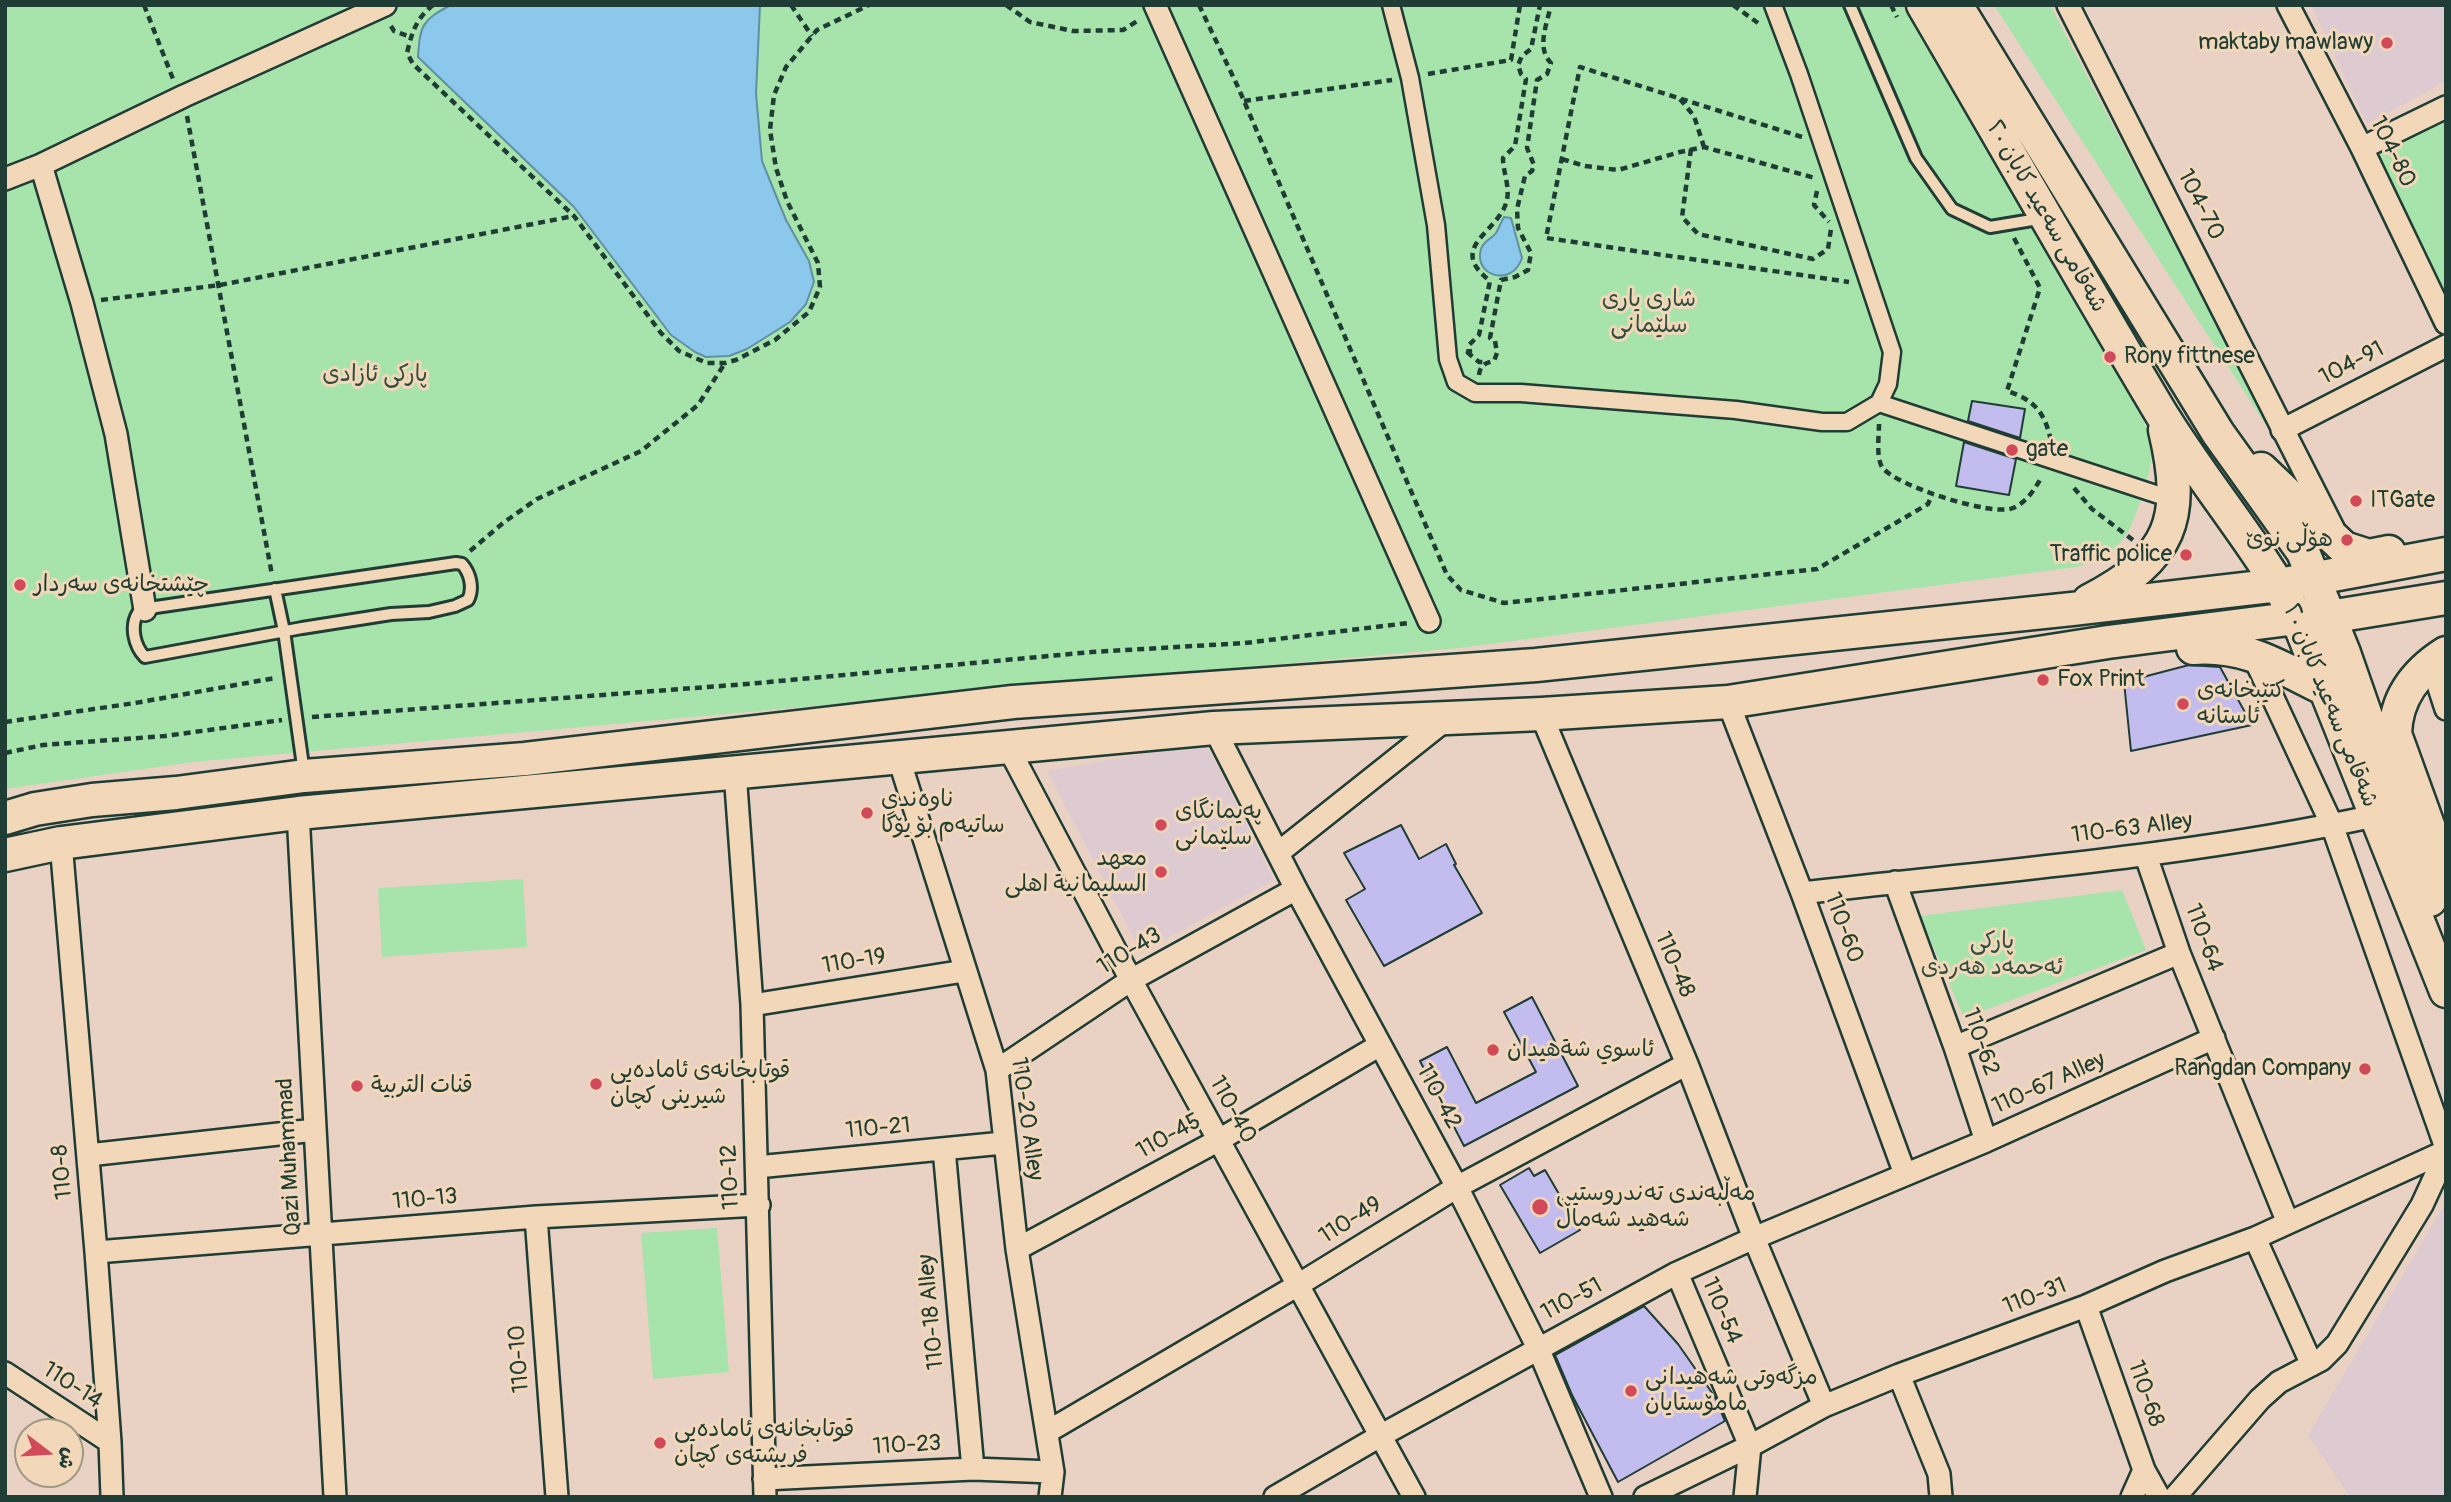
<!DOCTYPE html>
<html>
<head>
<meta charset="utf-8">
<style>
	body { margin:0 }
	#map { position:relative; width:2451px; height:1502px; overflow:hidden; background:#e9d2c4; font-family:Pangolin,"Playpen Sans Arabic",sans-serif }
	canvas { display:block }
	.frame { position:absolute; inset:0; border:7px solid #1f3d34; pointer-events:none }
	.north { position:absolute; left:14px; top:1418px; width:70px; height:70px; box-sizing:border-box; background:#f2d7b9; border:2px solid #9e9984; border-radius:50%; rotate:107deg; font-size:19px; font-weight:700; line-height:28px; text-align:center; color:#1f3d34 }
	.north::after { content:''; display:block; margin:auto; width:24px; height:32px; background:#d1495b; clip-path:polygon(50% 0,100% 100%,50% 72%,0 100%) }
</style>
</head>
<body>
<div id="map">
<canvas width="2451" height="1502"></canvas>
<div class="frame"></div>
<div class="north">ش</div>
</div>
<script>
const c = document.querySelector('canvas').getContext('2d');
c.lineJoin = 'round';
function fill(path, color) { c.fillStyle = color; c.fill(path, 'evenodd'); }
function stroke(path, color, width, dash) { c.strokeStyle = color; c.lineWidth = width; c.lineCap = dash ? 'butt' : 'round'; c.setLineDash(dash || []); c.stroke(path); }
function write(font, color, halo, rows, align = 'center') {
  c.font = font + ' Pangolin,"Playpen Sans Arabic",sans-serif'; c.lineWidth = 6; c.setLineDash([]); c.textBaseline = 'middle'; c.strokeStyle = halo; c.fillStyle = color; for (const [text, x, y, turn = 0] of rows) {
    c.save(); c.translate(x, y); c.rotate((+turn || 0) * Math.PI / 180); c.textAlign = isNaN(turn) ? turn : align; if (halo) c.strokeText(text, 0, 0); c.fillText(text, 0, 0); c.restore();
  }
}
fill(new Path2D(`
	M 2311,5 L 2446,5 L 2446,81 L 2367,124 Z
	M 1206,743 L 1274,880 L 1141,952 L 1047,771 Z
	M 2446,1202 L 2446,1497 L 2350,1497 L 2308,1435 Z`), '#decbd1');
fill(new Path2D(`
	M 5,5 L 1902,5 L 2120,373 C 2131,395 2148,422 2152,448 C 2154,465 2136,520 2126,535 C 2115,552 2096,561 2077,567 L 1459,648 L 193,762 L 5,789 Z
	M 1994,5 L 2050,5 L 2284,453 Z
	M 2446,117 L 2446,293 L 2374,154 Z
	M 523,879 L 527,947 L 382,957 L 378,888 Z
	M 2122,890 L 2146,950 L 1964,1018 L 1920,916 Z
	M 717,1228 L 729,1372 L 653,1379 L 641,1233 Z`), '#a7e4ab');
const water = new Path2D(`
	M 451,5 L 760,5 L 756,94 L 762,161 L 786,220 L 809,261 L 814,282 L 806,304 L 790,322 L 747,349 L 729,356 L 706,357 L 695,352 L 671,335 L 574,207 L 418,57 C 420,25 422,20 451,5 Z
	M 1504,217 L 1511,218 L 1522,258 C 1512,288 1473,276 1481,249 C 1484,240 1492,239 1496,233 C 1499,228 1501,222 1504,217 Z`);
fill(water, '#8cc7ec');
stroke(water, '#6090a2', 2);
const building = new Path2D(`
	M 1972,401 L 2025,409 L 2020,438 L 1968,421 Z
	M 1964,442 L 2016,459 L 2009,495 L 1956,486 Z
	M 2189,665 L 2220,667 L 2252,725 L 2131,751 L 2124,682 Z
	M 1401,825 L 1419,859 L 1446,844 L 1456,864 L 1454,865 L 1482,913 L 1384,966 L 1346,900 L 1365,889 L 1344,853 Z
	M 1532,997 L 1578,1086 L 1464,1146 L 1420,1061 L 1447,1047 L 1476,1103 L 1536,1072 L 1504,1012 Z
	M 1529,1168 L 1534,1176 L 1545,1170 L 1580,1230 L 1540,1253 L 1500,1185 Z
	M 1644,1306 L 1678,1344 L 1715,1397 L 1725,1421 L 1618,1482 L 1572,1395 L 1555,1355 Z`);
fill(building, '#c3bcee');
stroke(building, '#1f3d34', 2);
const service = new Path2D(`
	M 1850,5 L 1916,158 L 1952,209 L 1990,227 L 2044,218
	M 456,563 L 462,564 C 470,573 474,588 468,600 L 455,606 L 429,612 L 391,614 L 302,628 L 145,657 C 134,646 130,626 138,613 L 156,607 Z
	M 275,589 L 284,631 L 304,773`);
const pedestrian = new Path2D(`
	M 1391,5 L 1410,78 L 1436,225 L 1448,359 L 1456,382 L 1475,393 L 1521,393 L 1736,410 L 1822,422 L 1847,422 L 1879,403 L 1888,384 L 1892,352 L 1799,74 L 1773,5
	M 1879,403 L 2174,500`);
const minor = new Path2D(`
	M 1155,5 L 1429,621
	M 2068,5 L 2333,528
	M 2288,5 L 2362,148 L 2446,323
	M 2362,148 L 2446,107
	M 41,165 L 82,303 L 116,434 L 145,610
	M 5,179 L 41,165 L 184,96 L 385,5
	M 2282,430 L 2446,346
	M 2253,655 L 2332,825 L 2446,1148
	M 2431,663 L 2446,709
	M 1728,702 L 1802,893 L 1905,1174
	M 1541,714 L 1687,1064 L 1754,1238 L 1824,1406
	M 1214,728 L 1296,889 L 1457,1187 L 1538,1348 L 1601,1497
	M 1008,747 L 1131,980 L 1414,1497
	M 899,759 L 997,1070 L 1017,1249 L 1053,1472 L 1050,1497
	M 735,772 L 752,1005 L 765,1497
	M 298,813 L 335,1497
	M 61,843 L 96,1252 L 110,1442 L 112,1497
	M 1278,853 L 1448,718
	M 2146,856 L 2179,953 L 2288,1223
	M 1895,882 L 1955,1047 L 1986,1141
	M 1802,893 C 1993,871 2186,857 2374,816
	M 752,1005 L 964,971
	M 1955,1047 L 2179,953
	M 997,1070 L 1131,980 L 1296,889
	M 944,1149 L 973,1469
	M 88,1155 L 315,1130
	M 757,1167 L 1003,1143
	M 536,1217 L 557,1497
	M 2255,1238 L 2312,1365
	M 1017,1249 L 1219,1140 L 1380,1045
	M 96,1252 L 536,1217 L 759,1205
	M 1677,1273 L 1750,1446 L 1745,1497
	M 2086,1306 L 2144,1470 L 2159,1497
	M 5,1373 L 110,1442
	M 1899,1375 L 1939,1474 L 1941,1497
	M 1047,1432 L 1298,1285 L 1457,1187 L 1687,1064
	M 764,1479 L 973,1469 L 1053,1472
	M 1275,1497 L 1380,1436 L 1677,1273 L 1754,1238 L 1986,1141 L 2214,1038
	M 1645,1497 L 1750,1446 L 1824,1406 L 1899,1375 L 2086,1306 L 2165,1271 L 2255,1238 L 2446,1151
	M 2132,1497 L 2144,1470
	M 2175,1497 L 2260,1399 L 2279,1382 L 2321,1360 L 2337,1344 L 2422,1205 L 2446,1153`);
const secondary = new Path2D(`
	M 1923,5 C 2002,140 2079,276 2159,410 C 2202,481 2258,545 2297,618 L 2446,991
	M 1956,5 L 2218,433 L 2303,552 L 2344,653 L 2430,900
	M 2261,469 L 2344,548 L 2369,556 L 2389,552
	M 2089,601 C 2172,558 2186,519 2165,430
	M 2193,648 C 2247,644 2279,667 2325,689
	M 5,818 L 35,809 L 92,800 L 176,793 L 304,776 L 525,759 L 1013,702 L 1536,665 L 2072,609 L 2279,585 L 2446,554
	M 5,855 L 61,843 L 298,813 L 1214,728 L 1541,714 L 1728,702 L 2108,642 L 2297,618 L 2329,617 L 2446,598
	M 2434,894 L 2437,850 L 2395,734 C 2396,697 2416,672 2446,653`);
stroke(service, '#1f3d34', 16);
stroke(pedestrian, '#1f3d34', 21);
stroke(minor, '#1f3d34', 26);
stroke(secondary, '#1f3d34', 37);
stroke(new Path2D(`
	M 144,5 L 173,79
	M 433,5 C 416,19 412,32 407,53 L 413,64 L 574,216 L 661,333 L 679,351 L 707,363 L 725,363 L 736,360 L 775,340 L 809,312 L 820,287 L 818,263 L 787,201 L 776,168 L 770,130 L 774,95 L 786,67 L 817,30 L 869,5
	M 791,5 L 812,36
	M 1006,5 L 1030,22 L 1073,31 L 1123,30 L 1139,20
	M 1199,5 L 1238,87 L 1447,575 L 1461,590 L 1504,603 L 1817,569 L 1928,504 L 1932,495
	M 1733,5 L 1758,23
	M 1891,5 L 1897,17
	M 391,26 L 394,31 L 411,37
	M 1428,74 L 1511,60 L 1520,5
	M 1680,99 L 1694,116 L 1704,147
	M 1244,101 L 1392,80
	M 187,116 L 272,575
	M 1802,137 L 1580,67 L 1546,238 L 1849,282
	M 1691,149 L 1682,217 L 1698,234 L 1813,259 L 1828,249 L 1831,229
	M 1562,159 L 1585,166 L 1618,170 L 1680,152 L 1704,147 L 1815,178
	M 1817,191 L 1814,205 L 1829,222
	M 2014,238 L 2040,288 L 2007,391 C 2035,400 2045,413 2051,441
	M 101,300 L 220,285 L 574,216
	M 1466,351 L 1470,352 L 1469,345 L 1479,335 L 1490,281 C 1448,248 1493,235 1505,206 C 1512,190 1503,174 1503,158 L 1515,146 L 1526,79 L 1521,74 L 1518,65 L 1522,56 L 1531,49 L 1540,5
	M 1467,352 L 1479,362 L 1486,362
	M 1479,375 C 1480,366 1484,363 1494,361 L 1497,353 L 1495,341 L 1490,338 L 1501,280 L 1515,277 L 1528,270 L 1531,253 L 1518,228 L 1517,209 L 1525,176 L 1532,171 L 1534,165 L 1527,148 L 1537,80 L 1547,74 L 1551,63 C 1536,48 1547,24 1551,5
	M 1879,424 C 1879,436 1876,457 1882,467 C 1895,486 1994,517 2013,508 C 2027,502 2035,489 2042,476
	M 2074,488 L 2092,509 L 2133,540
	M 470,551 L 503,523 L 537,499 L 641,451 L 698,405 L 725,363
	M 312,717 L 747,684 L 1092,652 L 1245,643 L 1408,623
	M 5,722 L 135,703 L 275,678
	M 5,753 L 43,745 L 165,736 L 282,720`), '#1f3d34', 4.5, [7, 5]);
stroke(service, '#f2d7b9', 10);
stroke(pedestrian, '#f2d7b9', 16);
stroke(minor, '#f2d7b9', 21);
stroke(secondary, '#f2d7b9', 32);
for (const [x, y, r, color] of [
	[2387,43,7,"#d1495b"],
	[2110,357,7,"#d1495b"],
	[2012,450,7,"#d1495b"],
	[2356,501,7,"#d1495b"],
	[2347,540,7,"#d1495b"],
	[2186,555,7,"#d1495b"],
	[20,585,7,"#d1495b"],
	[2043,680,7,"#d1495b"],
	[2183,704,7,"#d1495b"],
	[867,813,7,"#d1495b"],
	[1161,825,7,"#d1495b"],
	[1161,872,7,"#d1495b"],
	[1493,1050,7,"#d1495b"],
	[2365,1069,7,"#d1495b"],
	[596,1084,7,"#d1495b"],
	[357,1086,7,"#d1495b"],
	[1540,1207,9,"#d1495b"],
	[1631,1391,7,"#d1495b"],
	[660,1443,7,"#d1495b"]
]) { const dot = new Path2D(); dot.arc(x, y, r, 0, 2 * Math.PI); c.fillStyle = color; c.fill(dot); stroke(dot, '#f2d7b9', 2.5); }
write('23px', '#1f3d34', '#f2d7b9', [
	["maktaby mawlawy",2373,43,"right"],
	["Rony fittnese",2124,357],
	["gate",2026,450],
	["ITGate",2370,501],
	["ھۆڵی نوێ",2333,540,"right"],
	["Traffic police",2172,555,"right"],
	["چێشتخانەی سەردار",34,585],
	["Fox Print",2057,680],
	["کتێبخانەی",2197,691],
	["ئاستانە",2197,717],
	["ناوەندی",881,800],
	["ساتیەم بۆ یۆگا",881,826],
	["پەیمانگای",1175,812],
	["سلێمانی",1175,838],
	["معهد",1147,859,"right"],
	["السلیمانیة اهلى",1147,885,"right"],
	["ئاسوي شةهيدان",1507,1050],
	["Rangdan Company",2351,1069,"right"],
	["قوتابخانەی ئامادەیی",610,1071],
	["شیرینی کچان",610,1097],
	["قنات التربیة",371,1086],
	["مەڵبەندی تەندروستیی",1556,1194],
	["شەهید شەماڵ",1556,1220],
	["مزگەوتی شەهیدانی",1645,1378],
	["مامۆستایان",1645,1404],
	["قوتابخانەی ئامادەیی",674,1430],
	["فریشتەی کچان",674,1456]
], 'left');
write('23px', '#1f3d34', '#f2d7b9', [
	["104-80",2392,152,64],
	["104-70",2200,205,63],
	["شەقامی سەعید کابان ٢٠",2046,217,60],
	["104-91",2352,364,-27],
	["شەقامی سەعید کابان ٢٠",2330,706,68],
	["110-63 Alley",2132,829,-7],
	["110-60",1843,928,70],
	["110-64",2203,938,70],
	["110-43",1130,952,-31],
	["110-19",854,962,-9],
	["110-48",1674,965,67],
	["110-62",1980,1042,71],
	["110-67 Alley",2049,1084,-24],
	["110-42",1438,1097,62],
	["110-40",1232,1110,61],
	["110-20 Alley",1026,1119,82],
	["110-21",878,1129,-5],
	["110-45",1169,1137,-29],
	["Qazi Muhammad",290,1157,-93],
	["110-8",63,1172,-95],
	["110-12",731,1177,-92],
	["110-13",425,1200,-5],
	["110-49",1351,1221,-32],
	["110-31",2035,1297,-21],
	["110-51",1572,1300,-28],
	["110-54",1721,1311,67],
	["110-18 Alley",932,1312,-95],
	["110-10",520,1359,-94],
	["110-14",72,1386,33],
	["110-68",2145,1394,71],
	["110-23",907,1446,-3]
]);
write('23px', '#2d4e40', '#f2d7b9', [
	["شاری یاری",1649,300],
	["سلێمانی",1649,326],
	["پارکی ئازادی",375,375],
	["پارکی",1992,942],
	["ئەحمەد هەردی",1992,968]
]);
</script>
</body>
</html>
